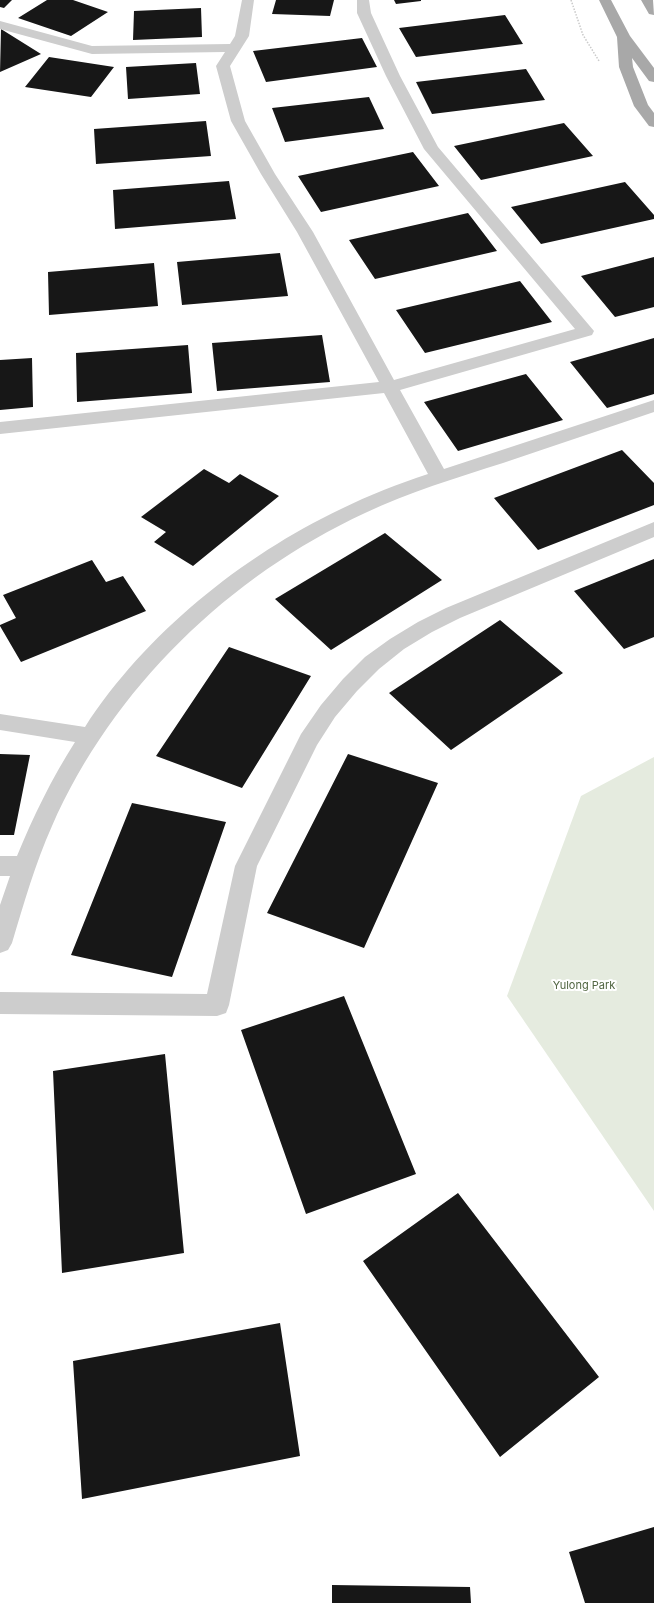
<!DOCTYPE html>
<html>
<head>
<meta charset="utf-8">
<style>
	body { margin:0 }
	canvas { display:block; background:#fff }
</style>
</head>
<body>
<canvas width="654" height="1603"></canvas>
<script>
const c = document.querySelector('canvas').getContext('2d');
c.lineJoin = 'round';
function fill(path, color) { c.fillStyle = color; c.fill(path, 'evenodd'); }
function stroke(path, color, width, dash) { c.strokeStyle = color; c.lineWidth = width; c.lineCap = dash ? 'butt' : 'round'; c.setLineDash(dash || []); c.stroke(path); }
function write(font, color, halo, rows, align = 'center') {
  c.font = font + ' Inter,sans-serif'; c.lineWidth = 4; c.setLineDash([]); c.textBaseline = 'middle'; c.strokeStyle = halo; c.fillStyle = color; for (const [text, x, y, turn = 0] of rows) {
    c.save(); c.translate(x, y); c.rotate((+turn || 0) * Math.PI / 180); c.textAlign = isNaN(turn) ? turn : align; if (halo) c.strokeText(text, 0, 0); c.fillText(text, 0, 0); c.restore();
  }
}
fill(new Path2D(`
	M 654,757 L 654,1211 L 507,996 L 581,796 Z`), '#e5ebdf');
fill(new Path2D(`
	M 0,0 L 12,0 L 4,8 L 0,7 Z
	M 47,0 L 73,0 L 108,12 L 71,36 L 18,18 Z
	M 276,0 L 334,0 L 330,16 L 272,14 Z
	M 394,0 L 421,0 L 421,1 L 396,4 Z
	M 201,8 L 202,37 L 133,40 L 134,11 Z
	M 505,15 L 523,44 L 416,57 L 399,28 Z
	M 1,29 L 41,54 L 0,72 Z
	M 362,38 L 377,67 L 266,82 L 253,51 Z
	M 49,57 L 114,67 L 91,97 L 25,87 Z
	M 196,63 L 200,94 L 128,99 L 126,67 Z
	M 526,69 L 545,100 L 432,114 L 416,82 Z
	M 369,97 L 384,129 L 285,142 L 272,108 Z
	M 206,121 L 211,156 L 96,164 L 94,129 Z
	M 564,123 L 593,156 L 481,180 L 454,146 Z
	M 413,152 L 439,186 L 321,212 L 298,176 Z
	M 229,181 L 236,219 L 115,229 L 113,190 Z
	M 625,182 L 654,215 L 654,219 L 541,244 L 511,207 Z
	M 468,213 L 497,251 L 375,279 L 349,240 Z
	M 280,253 L 288,296 L 182,305 L 177,262 Z
	M 654,257 L 654,307 L 615,317 L 581,276 Z
	M 154,263 L 158,306 L 49,315 L 48,272 Z
	M 520,281 L 552,322 L 425,353 L 396,310 Z
	M 322,335 L 330,382 L 217,391 L 212,343 Z
	M 654,338 L 654,394 L 607,408 L 570,362 Z
	M 188,345 L 192,393 L 77,402 L 76,353 Z
	M 32,358 L 33,407 L 0,410 L 0,360 Z
	M 526,374 L 563,420 L 458,451 L 424,402 Z
	M 622,450 L 654,483 L 654,505 L 538,550 L 494,498 Z
	M 204,469 L 229,483 L 240,474 L 279,496 L 193,566 L 154,542 L 166,532 L 141,517 Z
	M 385,533 L 442,580 L 331,650 L 275,599 Z
	M 654,559 L 654,637 L 624,649 L 574,591 Z
	M 92,560 L 106,582 L 123,576 L 146,611 L 21,662 L 0,626 L 0,625 L 16,618 L 3,595 Z
	M 500,620 L 563,673 L 451,750 L 389,693 Z
	M 229,647 L 311,676 L 242,788 L 156,756 Z
	M 0,754 L 30,755 L 14,835 L 0,835 Z
	M 348,754 L 438,783 L 364,948 L 267,913 Z
	M 132,803 L 226,822 L 172,977 L 71,955 Z
	M 344,996 L 416,1174 L 306,1214 L 241,1030 Z
	M 165,1054 L 184,1253 L 62,1273 L 53,1071 Z
	M 458,1193 L 599,1377 L 500,1457 L 363,1261 Z
	M 280,1323 L 300,1456 L 82,1499 L 73,1361 Z
	M 654,1527 L 654,1603 L 585,1603 L 569,1552 Z
	M 332,1585 L 470,1587 L 471,1603 L 332,1603 Z`), '#171717');
stroke(new Path2D(`
	M 571,0 L 583,35 L 599,61`), '#cacaca', 1.5, [1.5, 1.5]);
fill(new Path2D(`
	M 242,0 L 254,0 L 249,36 L 230,66 L 245,121 L 275,174 L 313,232 L 394,380 L 575,329 L 424,149 L 386,76 L 357,13 L 357,0 L 369,0 L 371,13 L 400,76 L 438,147 L 594,331 L 592,335 L 400,390 L 444,469 L 654,400 L 654,412 C 604,429 553,446 503,463 C 456,478 409,492 365,513 C 229,576 113,688 52,826 C 35,864 24,903 12,943 L 8,950 L 0,953 L 0,905 L 10,876 L 0,876 L 0,856 L 17,856 C 33,817 52,778 75,742 L 0,730 L 0,714 L 85,727 C 145,634 242,556 341,509 C 369,495 398,484 428,474 L 384,393 L 0,434 L 0,422 L 379,382 L 297,232 L 261,174 L 231,121 L 216,66 L 225,52 L 92,54 L 0,29 L 0,21 L 92,46 L 230,44 L 235,36 Z
	M 654,522 L 654,537 L 460,618 L 432,632 L 404,649 L 379,669 L 357,691 L 335,717 L 317,745 L 257,866 L 229,1005 L 226,1013 L 217,1016 L 0,1014 L 0,992 L 207,994 L 235,866 L 301,734 L 321,705 L 343,679 L 365,657 L 390,639 L 418,622 L 446,608 Z`), '#cdcdcd');
fill(new Path2D(`
	M 599,0 L 611,0 L 630,36 L 654,68 L 654,82 L 649,81 L 632,58 L 633,67 L 648,105 L 654,113 L 654,127 L 649,126 L 634,106 L 619,67 L 617,37 Z
	M 641,0 L 653,0 L 654,15 L 649,14 Z`), '#a8a8a8');
write('11px', '#516642', '#fff', [
	["Yulong Park",584,986]
]);
</script>
</body>
</html>
